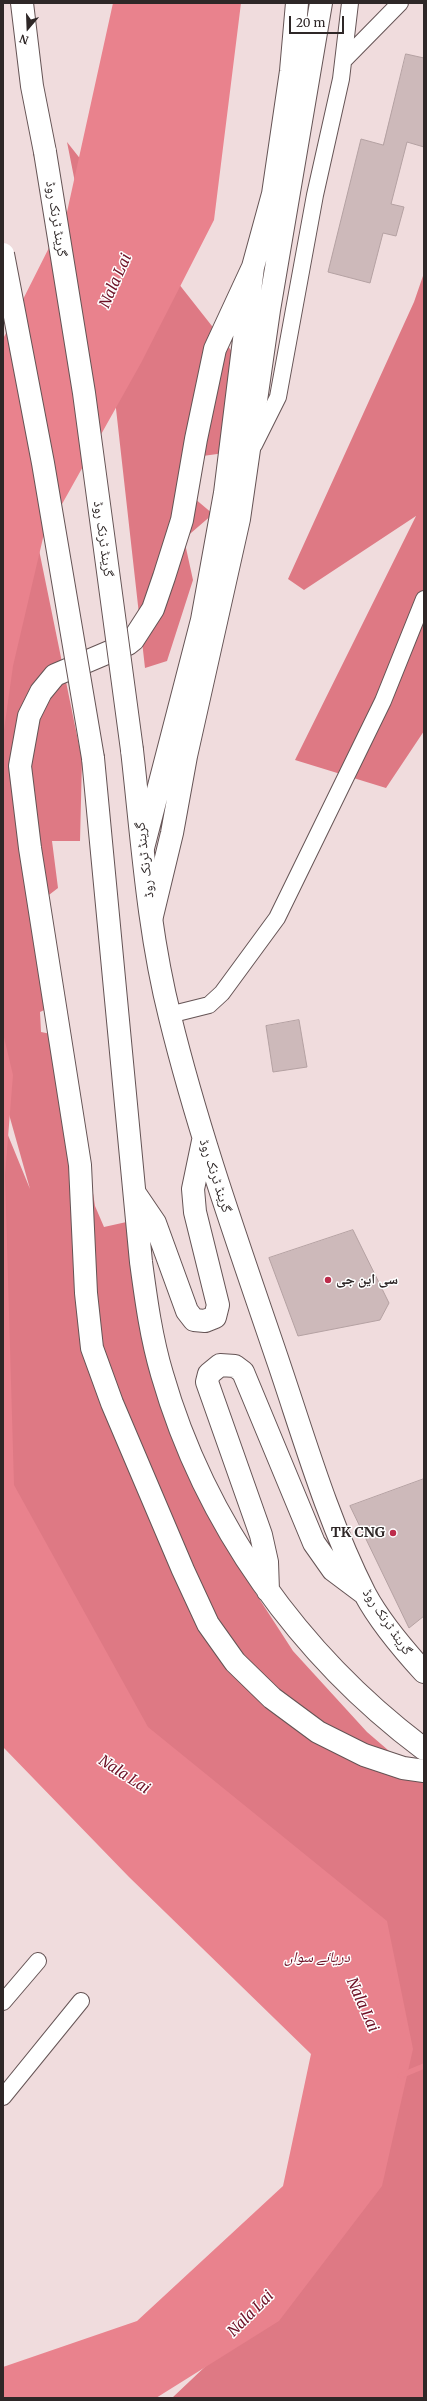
<!DOCTYPE html>
<html>
<head>
<meta charset="utf-8">
<style>
	body { margin:0 }
	#map { position:relative; width:427px; height:2401px; overflow:hidden; background:#f0dcdd; font-family:Merriweather,serif }
	canvas { display:block }
	.frame { position:absolute; inset:0; border:4px solid #2e2727; pointer-events:none }
	.north { position:absolute; left:8px; top:8px; width:40px; height:40px; -webkit-text-stroke:3px #fff; paint-order:stroke; rotate:199deg; font-size:11px; font-weight:700; line-height:16px; text-align:center; color:#2e2727 }
	.north::after { content:''; display:block; margin:auto; width:14px; height:18px; background:#2e2727; clip-path:polygon(50% 0,100% 100%,50% 72%,0 100%) }
	.scale { position:absolute; left:289px; top:16px; width:55px; height:18px; box-sizing:border-box; border:2px solid #2e2727; border-top:0; padding-left:5px; font-size:12px; line-height:14px; white-space:nowrap; color:#2e2727; -webkit-text-stroke:3px #fff; paint-order:stroke }
</style>
</head>
<body>
<div id="map">
<canvas width="427" height="2401"></canvas>
<div class="frame"></div>
<div class="north">N</div>
<div class="scale">20 m</div>
</div>
<script>
const c = document.querySelector('canvas').getContext('2d');
c.lineJoin = 'round';
function fill(path, color) { c.fillStyle = color; c.fill(path, 'evenodd'); }
function stroke(path, color, width, dash) { c.strokeStyle = color; c.lineWidth = width; c.lineCap = dash ? 'butt' : 'round'; c.setLineDash(dash || []); c.stroke(path); }
function write(font, color, halo, rows, align = 'center') {
  c.font = font + ' Merriweather,"Noto Naskh Arabic",serif'; c.lineWidth = 3; c.setLineDash([]); c.textBaseline = 'middle'; c.strokeStyle = halo; c.fillStyle = color; for (const [text, x, y, turn = 0] of rows) {
    c.save(); c.translate(x, y); c.rotate((+turn || 0) * Math.PI / 180); c.textAlign = isNaN(turn) ? turn : align; if (halo) c.strokeText(text, 0, 0); c.fillText(text, 0, 0); c.restore();
  }
}
fill(new Path2D(`
	M 67,142 L 234,354 L 232,452 L 188,458 L 194,498 L 213,514 L 184,539 L 193,580 L 167,661 L 145,668 L 111,364 Z
	M 424,273 L 424,731 L 386,788 L 295,760 L 416,516 L 304,590 L 288,579 L 414,302 Z
	M 3,374 L 82,760 L 80,841 L 52,841 L 58,888 L 32,908 L 57,1004 L 40,1012 L 41,1032 L 51,1034 L 85,1141 L 95,1206 L 104,1227 L 131,1221 L 138,1320 L 189,1478 L 236,1563 L 293,1651 L 367,1732 L 424,1781 L 424,2398 L 172,2398 L 340,2239 L 403,2067 L 132,1739 L 3,1511 L 3,1123 L 30,1189 L 3,1093 Z`), '#de7984');
fill(new Path2D(`
	M 113,3 L 241,3 L 214,220 L 141,363 L 43,538 L 13,666 L 3,737 L 3,339 L 67,212 Z
	M 3,1033 L 13,1075 L 5,1175 L 14,1485 L 148,1727 L 387,1921 L 413,2049 L 382,2186 L 279,2321 L 156,2398 L 3,2398 L 3,2367 L 137,2321 L 283,2186 L 311,2054 L 129,1877 L 3,1747 Z`), '#e9828d');
stroke(new Path2D(`
	M 400,2076 L 424,2066`), '#e9828d', 5.5);
const building = new Path2D(`
	M 406,54 L 424,58 L 424,147 L 407,142 L 391,204 L 404,207 L 396,236 L 383,233 L 370,283 L 328,272 L 361,139 L 383,145 Z
	M 299,1020 L 307,1067 L 273,1072 L 266,1026 Z
	M 353,1230 L 389,1303 L 380,1320 L 298,1336 L 269,1258 Z
	M 424,1479 L 424,1616 L 409,1628 L 350,1506 Z`);
fill(building, '#cdb9ba');
stroke(building, '#b4a1a2', 1);
const minor = new Path2D(`
	M 344,60 L 400,3
	M 254,445 L 278,397 L 315,195 L 341,79 L 350,3
	M 169,1015 L 209,1005 L 222,993 L 277,918 L 383,701 L 424,599
	M 3,2002 L 38,1961
	M 3,2097 L 81,2001`);
const secondary = new Path2D(`
	M 253,267 L 215,349 L 196,439 L 182,520 L 164,577 L 153,609 L 133,640 L 128,644 L 55,675 L 41,692 L 29,716 L 20,766 L 30,848 L 80,1165 L 86,1293 L 92,1348 L 112,1403 L 183,1570 L 208,1624 L 235,1662 L 272,1698 L 318,1732 L 364,1755 L 403,1768 L 424,1771
	M 143,848 L 202,620 L 225,493 L 253,267 L 273,194 L 291,71 L 297,3
	M 152,916 L 172,833 L 186,756 L 239,519 L 269,310 L 321,3`);
const trunk = new Path2D(`
	M 22,3 L 32,86 L 45,152
	M 132,750 C 142,838 148,930 170,1017 C 199,1135 240,1249 279,1364 C 305,1441 328,1521 365,1594 C 380,1622 403,1649 424,1672
	M 93,758 L 141,1262 C 146,1299 151,1337 162,1374 C 205,1524 300,1656 424,1749
	M 136,1195 L 155,1223 L 187,1311 L 194,1320 L 205,1321 L 215,1317 L 218,1305 L 195,1212 L 193,1189 L 203,1141
	M 268,1591 L 267,1562 L 261,1535 L 207,1382 L 209,1374 L 220,1365 L 235,1366 L 243,1372 L 314,1543 L 333,1570 L 365,1594`);
stroke(minor, '#655455', 18);
stroke(secondary, '#655455', 24);
stroke(trunk, '#655455', 24);
stroke(minor, '#fff', 16);
stroke(secondary, '#fff', 22);
stroke(trunk, '#fff', 22);
const trunkBridge = new Path2D(`
	M 45,152 L 84,393 L 132,750
	M 3,254 L 43,463 L 93,758`);
stroke(trunkBridge, '#655455', 24, []);
stroke(trunkBridge, '#fff', 22);
for (const [x, y, r, color] of [
	[328,1280,4,"#bd2c4b"],
	[393,1533,4,"#bd2c4b"]
]) { const dot = new Path2D(); dot.arc(x, y, r, 0, 2 * Math.PI); c.fillStyle = color; c.fill(dot); stroke(dot, '#fff', 1.5); }
write('14px', '#2e2727', '#fff', [
	["گرینڈ ٹرنک روڈ",56,219,81],
	["گرینڈ ٹرنک روڈ",103,539,82],
	["گرینڈ ٹرنک روڈ",145,860,-97],
	["گرینڈ ٹرنک روڈ",215,1176,72],
	["گرینڈ ٹرنک روڈ",387,1622,56]
]);
write('bold 14px', '#2e2727', '#fff', [
	["سی این جی",336,1280],
	["TK CNG",385,1533,"right"]
], 'left');
write('italic 15px', '#6e1227', '#fff', [
	["Nala Lai",116,281,-66],
	["Nala Lai",124,1775,33],
	["دریائے سواں",317,1958],
	["Nala Lai",362,2005,66],
	["Nala Lai",251,2314,-45]
]);
</script>
</body>
</html>
